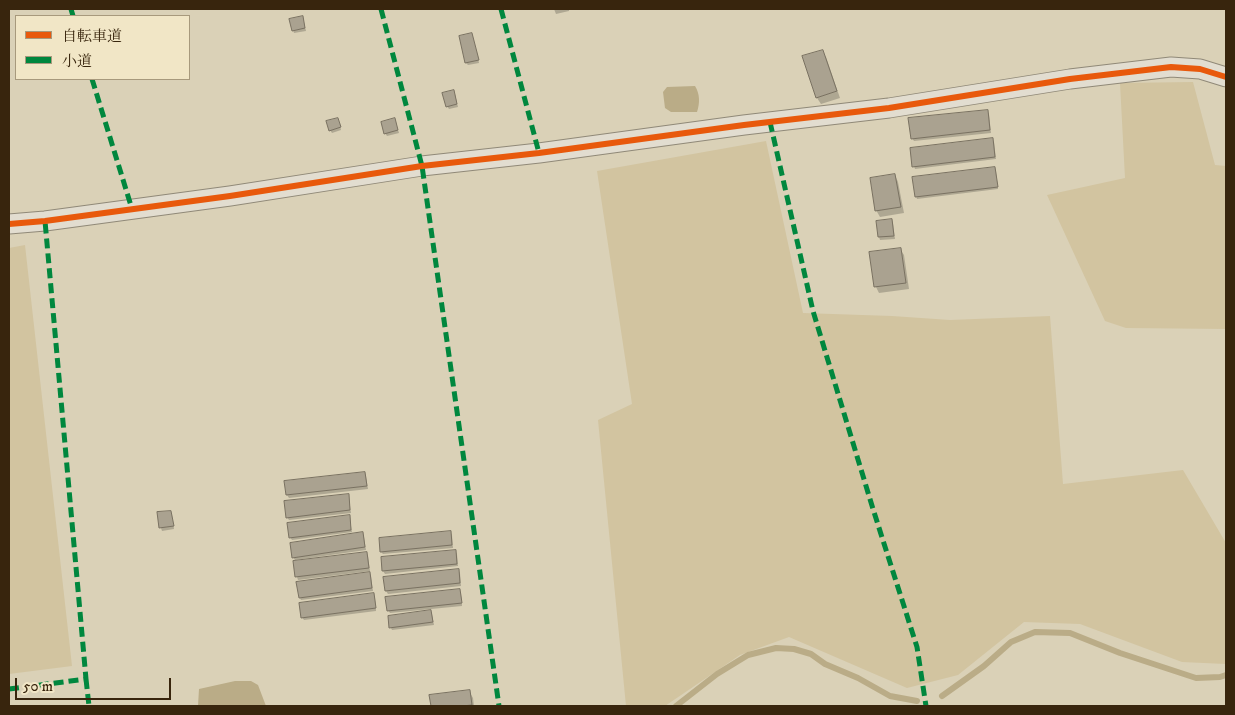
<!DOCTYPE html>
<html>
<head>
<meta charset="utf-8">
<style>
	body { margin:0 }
	#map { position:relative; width:1235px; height:715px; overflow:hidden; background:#dad1b7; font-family:"IM FELL DW Pica","Noto Serif JP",serif }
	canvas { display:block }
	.frame { position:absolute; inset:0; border:10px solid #38250d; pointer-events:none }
	.legend { position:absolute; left:15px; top:15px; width:175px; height:65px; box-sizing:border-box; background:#f1e6c6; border:1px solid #a7997c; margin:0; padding:6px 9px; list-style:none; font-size:15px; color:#38250d }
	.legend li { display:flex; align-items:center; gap:10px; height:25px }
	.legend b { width:25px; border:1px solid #a7997c }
	.scale { position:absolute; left:15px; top:678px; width:156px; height:22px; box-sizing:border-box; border:2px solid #38250d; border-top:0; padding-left:6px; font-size:15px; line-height:18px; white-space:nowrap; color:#38250d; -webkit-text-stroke:4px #f1e6c6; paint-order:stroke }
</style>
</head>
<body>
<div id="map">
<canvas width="1235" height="715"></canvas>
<div class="frame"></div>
<ul class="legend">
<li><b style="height:6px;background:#e8590c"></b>自転車道</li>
<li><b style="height:6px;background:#00873e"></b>小道</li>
</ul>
<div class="scale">50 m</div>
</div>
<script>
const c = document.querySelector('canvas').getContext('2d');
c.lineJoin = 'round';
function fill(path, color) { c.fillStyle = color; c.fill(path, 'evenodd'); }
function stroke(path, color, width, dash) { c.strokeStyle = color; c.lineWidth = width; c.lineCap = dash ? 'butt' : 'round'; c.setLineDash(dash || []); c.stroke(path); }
fill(new Path2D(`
	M 1193,82 L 1215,165 L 1226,166 L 1226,329 L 1126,328 L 1105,321 L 1047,195 L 1125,178 L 1120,83 Z
	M 766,141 L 803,313 L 892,316 L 950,320 L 1050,316 L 1063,484 L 1183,470 L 1226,543 L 1226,664 L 1182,662 L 1080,624 L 1024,622 L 958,675 L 907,688 L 789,637 L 740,655 L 665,706 L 626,706 L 598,420 L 632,404 L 597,171 Z
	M 25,245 L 72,666 L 9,674 L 9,248 Z`), '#d2c4a0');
fill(new Path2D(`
	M 695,86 C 700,94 700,103 697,112 L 671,112 L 665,108 L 663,92 L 667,87 Z
	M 235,681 L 251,681 L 258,685 L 266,706 L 198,706 L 199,689 Z`), '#baac87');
fill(new Path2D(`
	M 554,9 L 569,9 L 569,11 L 556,14 Z
	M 303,18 L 306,31 L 294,33 L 293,30 Z
	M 472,34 L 479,63 L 468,65 L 466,63 Z
	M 822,51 L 826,57 L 840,98 L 821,104 L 817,98 L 804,57 Z
	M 455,94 L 458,107 L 449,109 L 447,106 Z
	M 987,111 L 989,114 L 991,133 L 914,141 L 912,138 Z
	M 395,120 L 399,133 L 387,136 L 385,133 Z
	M 339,122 L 341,130 L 332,133 L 330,130 Z
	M 992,139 L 994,142 L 996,159 L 915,169 L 914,166 Z
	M 995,168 L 996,171 L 998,189 L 917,199 L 916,196 Z
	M 895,175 L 898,182 L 904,213 L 880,217 L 876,210 Z
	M 892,220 L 893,223 L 895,239 L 880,240 L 879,237 Z
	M 900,249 L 904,255 L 909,289 L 879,293 L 876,287 L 871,254 Z
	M 365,473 L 366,476 L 368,489 L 289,498 L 287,495 L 286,482 Z
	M 348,495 L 349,498 L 351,513 L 289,520 L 287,517 Z
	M 171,512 L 172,515 L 174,529 L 162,531 L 161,528 L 159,514 Z
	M 349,516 L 350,519 L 352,532 L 292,540 L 290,537 Z
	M 450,532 L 452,535 L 453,548 L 383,554 L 381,552 Z
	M 362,534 L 364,537 L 366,550 L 295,560 L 293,557 Z
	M 455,551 L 457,554 L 458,566 L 385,574 L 383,571 Z
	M 366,554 L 368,556 L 370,571 L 298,580 L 297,577 Z
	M 458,570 L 460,573 L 461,586 L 388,594 L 386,591 Z
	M 369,573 L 371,576 L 373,591 L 301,600 L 300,598 Z
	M 459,590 L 461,593 L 462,606 L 390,613 L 388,610 Z
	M 373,595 L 375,598 L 376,611 L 304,620 L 302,617 Z
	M 431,612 L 432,614 L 434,625 L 392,630 L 391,628 Z
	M 469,691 L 473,698 L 474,706 L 432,706 L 431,696 Z`), '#0003');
stroke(new Path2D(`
	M 942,696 L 984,666 L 1011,642 L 1035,632 L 1070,633 L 1120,653 L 1196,678 L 1220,677 L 1226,675
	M 676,706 L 717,674 L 748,655 L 776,648 L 794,649 L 811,654 L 825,664 L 858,678 L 890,696 L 917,701`), '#baac87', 6);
const building = new Path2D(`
	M 303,16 L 305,28 L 292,31 L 289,19 Z
	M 472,33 L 479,60 L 465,63 L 459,36 Z
	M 823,50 L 837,91 L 816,98 L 802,56 Z
	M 454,90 L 457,104 L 446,107 L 442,93 Z
	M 988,110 L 990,130 L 911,139 L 908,118 Z
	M 338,118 L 341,127 L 329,131 L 326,121 Z
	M 395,118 L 398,130 L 384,134 L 381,122 Z
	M 993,138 L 995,157 L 912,167 L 910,148 Z
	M 995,167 L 998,187 L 915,197 L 912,177 Z
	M 895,174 L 901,207 L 875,211 L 870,178 Z
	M 892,219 L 894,236 L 878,237 L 876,221 Z
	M 901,248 L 906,283 L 874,287 L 869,252 Z
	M 365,472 L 367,486 L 286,495 L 284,481 Z
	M 349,494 L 350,510 L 286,518 L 284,501 Z
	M 171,511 L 174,526 L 159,528 L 157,512 Z
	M 350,515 L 351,530 L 289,538 L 287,523 Z
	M 451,531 L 452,545 L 380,552 L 379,538 Z
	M 363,532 L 365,547 L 292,558 L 290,543 Z
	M 456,550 L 457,564 L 382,571 L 381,557 Z
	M 367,552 L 369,568 L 295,577 L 293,561 Z
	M 459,569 L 460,583 L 385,591 L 383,577 Z
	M 370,572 L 372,588 L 299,598 L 296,582 Z
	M 460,589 L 462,603 L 387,611 L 385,597 Z
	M 374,593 L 376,608 L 301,618 L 299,603 Z
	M 431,610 L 433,622 L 389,628 L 388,616 Z
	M 470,690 L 472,705 L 462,706 L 431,706 L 429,695 Z`);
fill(building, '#aaa290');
stroke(building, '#797161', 1);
const minor = new Path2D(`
	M 9,224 L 45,221 L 230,196 L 422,166 L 539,153 L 744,125 L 889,108 L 1070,79 L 1171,67 L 1200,69 L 1226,77`);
stroke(minor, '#908978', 21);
stroke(minor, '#e2ddd0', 19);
stroke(new Path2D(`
	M 71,9 L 73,16
	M 381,9 L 422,166 L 499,706
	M 501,9 L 539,153
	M 92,79 L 132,209
	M 770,122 L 813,311 L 873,509 L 917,647 L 926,706
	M 86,679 L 89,706
	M 9,689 L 86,679 L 45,221`), '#00873e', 5, [10, 5]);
stroke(new Path2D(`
	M 9,224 L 45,221 L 230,196 L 422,166 L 539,153 L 744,125 L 889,108 L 1070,79 L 1171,67 L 1200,69 L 1226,77`), '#e8590c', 6);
</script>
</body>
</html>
